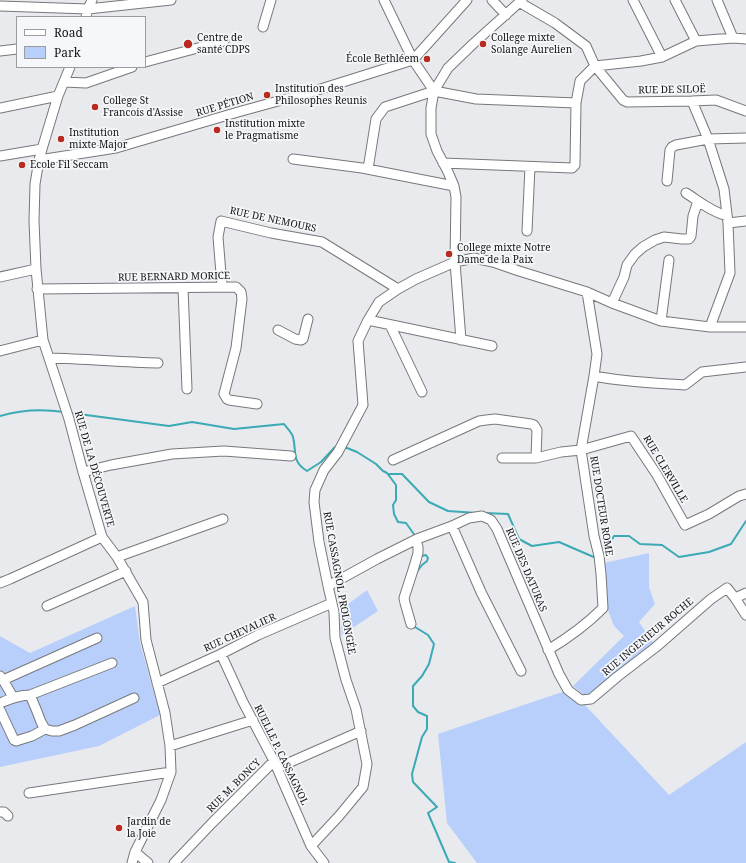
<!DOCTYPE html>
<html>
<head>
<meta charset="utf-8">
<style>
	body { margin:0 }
	#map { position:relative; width:746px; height:863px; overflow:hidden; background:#e8eaed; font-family:"Noto Serif",serif }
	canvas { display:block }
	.legend { position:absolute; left:16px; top:16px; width:130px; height:52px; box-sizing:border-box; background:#f5f7fb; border:1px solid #9b9d9f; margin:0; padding:5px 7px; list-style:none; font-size:12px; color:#141516 }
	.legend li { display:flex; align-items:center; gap:8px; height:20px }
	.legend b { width:20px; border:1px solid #9b9d9f }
</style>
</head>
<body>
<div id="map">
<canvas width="746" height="863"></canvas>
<ul class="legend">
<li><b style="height:5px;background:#fff"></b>Road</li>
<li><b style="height:11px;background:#b9cffb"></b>Park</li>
</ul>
</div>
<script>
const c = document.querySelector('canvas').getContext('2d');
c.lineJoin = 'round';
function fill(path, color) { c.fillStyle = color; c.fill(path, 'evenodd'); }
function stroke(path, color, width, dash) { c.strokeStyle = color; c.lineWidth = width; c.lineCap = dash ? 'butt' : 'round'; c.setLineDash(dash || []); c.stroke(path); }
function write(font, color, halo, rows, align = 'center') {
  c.font = font + ' "Noto Serif",serif'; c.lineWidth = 3.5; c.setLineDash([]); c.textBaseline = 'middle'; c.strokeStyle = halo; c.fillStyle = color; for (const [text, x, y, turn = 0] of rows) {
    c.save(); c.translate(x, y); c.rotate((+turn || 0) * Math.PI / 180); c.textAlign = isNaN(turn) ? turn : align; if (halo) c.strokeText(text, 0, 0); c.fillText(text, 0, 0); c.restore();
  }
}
fill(new Path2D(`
	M 649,553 L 649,587 L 655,604 L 639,622 L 654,644 L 589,699 L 573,686 L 624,636 L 614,626 L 606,605 L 604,563 Z
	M 367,590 L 378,611 L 342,635 L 340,610 Z
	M 135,606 L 140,643 L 160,715 L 99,746 L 0,767 L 0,636 L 30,653 Z
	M 565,691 L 585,705 L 669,795 L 746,742 L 746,863 L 477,863 L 447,823 L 438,734 Z`), '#b9cffb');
stroke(new Path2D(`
	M 71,413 L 169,426 L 192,422 L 234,429 L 284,424 C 287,428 292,433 293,437 C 297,452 291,461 307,471 L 321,462 L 335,447 L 337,447
	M 0,416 C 20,410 44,409 64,412
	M 344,448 L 347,448 L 357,452 L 376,464 L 383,471 L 387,473 L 396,485 L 396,500 L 393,505 L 394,514 L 398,522 L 406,523 L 416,537
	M 388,474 L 402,474 L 429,502 L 448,511 L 477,513
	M 485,513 L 508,514 L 519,539 L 532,546 L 559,542 L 596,558
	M 602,553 L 607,548 L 614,536 L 629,536 L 640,544 L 662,545 L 679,557 L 709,552 L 731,544 L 746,521
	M 416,573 L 422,565 L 427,561 L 428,558 L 426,555 L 422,556 L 420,554
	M 414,623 L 415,627 L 428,635 L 434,644 L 429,664 L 422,676 L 413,686 L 413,706 L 418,712 L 427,716 L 427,729 L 422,737 L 412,774 L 413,782 L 437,807 L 428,813 L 449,862 L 455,863`), '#3baab5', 2);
const minor = new Path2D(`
	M 384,0 L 413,60 L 434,91
	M 492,0 L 506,15
	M 633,0 L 662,57
	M 675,0 L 696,41
	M 717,0 L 733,38
	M 519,2 L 555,23 L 586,46 L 595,66 L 623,100 L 627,102 L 692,101 L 716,100 L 746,111
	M 0,6 L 88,9 L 171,0
	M 86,17 L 88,9 L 92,0
	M 263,27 L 271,0
	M 0,51 L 17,49
	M 145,62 L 224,41
	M 70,67 L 58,96 L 42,149 L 39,160 L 35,184 L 34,221 L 36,269 L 43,340 L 69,419 L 83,472 L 102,537 L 117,557 L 143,602 L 146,640 L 165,713 L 170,746 L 171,772 L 161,800 L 135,852 L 132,863
	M 64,82 L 86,83 L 132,67
	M 692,101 L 708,139 L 724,189 L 728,223 L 730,273 L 710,327
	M 0,108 L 58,96
	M 0,156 L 42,149
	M 293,159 L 362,168 L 454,186
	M 39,160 L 116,148 L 238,112 L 311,92 L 413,60 L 467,0
	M 443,163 L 572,168 L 575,165 L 576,103 L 580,81 L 595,66 L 641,61 L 662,57 L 696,41 L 733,38 L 746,39
	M 368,169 L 376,119 L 385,107 L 434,91 L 476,99 L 576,103
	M 667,181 L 670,150 L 672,147 L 676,145 L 708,139 L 746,138
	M 686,193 C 700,202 712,212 727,216
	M 728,223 L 746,221
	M 527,231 L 530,167
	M 0,277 L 36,269
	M 222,286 L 218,237 L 221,221 L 271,233 L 322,242 L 398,289
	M 183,288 L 187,389
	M 37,289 L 236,287 L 241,292 L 242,299 L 236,348 L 224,394 L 227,399 L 229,400 L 257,404
	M 612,303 L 624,277 L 627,265 L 635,254 L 643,247 L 655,240 L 664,237 L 682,239 L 689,239 L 691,236 L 693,216 L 698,201
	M 368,320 L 492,346
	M 661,321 L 669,260
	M 390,325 L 422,392
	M 278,330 L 295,339 L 301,340 L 303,339 L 308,319
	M 461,340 L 455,262 L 456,197 L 454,186 L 448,172 L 437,151 L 431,134 L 431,108 L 434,91 L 448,68 L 474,43 L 522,0
	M 0,351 L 43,340
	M 50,358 C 86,359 122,362 158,363
	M 594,376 C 624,382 655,383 685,385 L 702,372 L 746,367
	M 502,458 L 536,458 L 561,452 L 581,450 L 631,436 L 657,475 L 685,525 L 709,514 L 739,496 L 746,494
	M 393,460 L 479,421 L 486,420 L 495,419 L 531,424 L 534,425 L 537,430 L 536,458
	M 83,472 L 111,465 L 172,454 L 224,451 L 291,456
	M 452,526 L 481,592 L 521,671
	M 117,557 L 223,519
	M 0,583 L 10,579 L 102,537
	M 328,586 L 377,559 L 417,539 L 452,526 L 469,518 L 482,516 L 491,520 L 497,529 L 559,674 L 568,690 L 581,700 L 591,699 L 617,677 L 656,647 L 711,599 L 727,588 L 735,598 L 746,615
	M 735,598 L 746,593
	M 47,606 L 126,571
	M 411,624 L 405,603 L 404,598 L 414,567 L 418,553 L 418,547 L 416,540
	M 548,650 C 568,638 587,624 603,608 L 601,574 L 599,556 L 594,536 L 581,450 L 594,376 L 597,354 L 587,292
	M 221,654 L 243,702 L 274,761 L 311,846 L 324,863
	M 0,676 L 3,680 L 13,697
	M 3,680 L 97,638
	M 157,683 L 221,654 L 258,635 L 332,603
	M 30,695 L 36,709 L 41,722 L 45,729 L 52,731 L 59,731 L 75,725 L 134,698
	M 0,703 C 10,699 19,695 30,695 L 112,663
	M 0,710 L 14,740 L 16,741 L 32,736 L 45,729
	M 170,746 L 253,720
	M 29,793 L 171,772
	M 0,812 L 4,812 L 8,816
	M 311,846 L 339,816 L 363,787 L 367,764 L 356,709 L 346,680 L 335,638 L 334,612 L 328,586 L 319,542 L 314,502 L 315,490 L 324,470 L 338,452 L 363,405 L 358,341 L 368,320 L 379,302 L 398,289 L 416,279 L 455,262 L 474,258 L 493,262 L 519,271 L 587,292 L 612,303 L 661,321 L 710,327 L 746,327
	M 135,852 L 148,863
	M 174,863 L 212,823 L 274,761 L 277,768 L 361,731`);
stroke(minor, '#76787b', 11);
stroke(minor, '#fff', 9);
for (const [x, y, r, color] of [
	[188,44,5,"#b92b21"],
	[483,44,4,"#b92b21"],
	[427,59,4,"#b92b21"],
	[267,95,4,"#b92b21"],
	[95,107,4,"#b92b21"],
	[217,130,4,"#b92b21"],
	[61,139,4,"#b92b21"],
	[22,165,4,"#b92b21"],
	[449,254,4,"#b92b21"],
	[119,828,4,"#b92b21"]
]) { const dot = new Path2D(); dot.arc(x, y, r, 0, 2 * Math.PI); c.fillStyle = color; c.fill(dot); stroke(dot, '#f5f7fb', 1.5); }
write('10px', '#141516', '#f5f7fb', [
	["Centre de",197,38],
	["santé CDPS",197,50],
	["College mixte",491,38],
	["Solange Aurelien",491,50],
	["École Bethléem",419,59,"right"],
	["Institution des",275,89],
	["Philosophes Reunis",275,101],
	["College St",103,101],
	["Francois d'Assise",103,113],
	["Institution mixte",225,124],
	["le Pragmatisme",225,136],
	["Institution",69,133],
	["mixte Major",69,145],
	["Ecole Fil Seccam",30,165],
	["College mixte Notre",457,248],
	["Dame de la Paix",457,260],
	["Jardin de",127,822],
	["la Joie",127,834]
], 'left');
write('10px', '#141516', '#f5f7fb', [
	["RUE DE SILOË",672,90,-1],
	["RUE PÉTION",225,105,-17],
	["RUE DE NEMOURS",273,220,12],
	["RUE BERNARD MORICE",174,277,-1],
	["RUE DE LA DÉCOUVERTE",94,469,74],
	["RUE CLERVILLE",665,469,59],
	["RUE DOCTEUR ROME",601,506,81],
	["RUE DES DATURAS",526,570,67],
	["RUE CASSAGNOL PROLONGÉE",339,583,80],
	["RUE CHEVALIER",240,633,-25],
	["RUE INGENIEUR ROCHE",648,637,-40],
	["RUELLE P. CASSAGNOL",281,755,64],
	["RUE M. BONCY",234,786,-45]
]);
</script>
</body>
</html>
